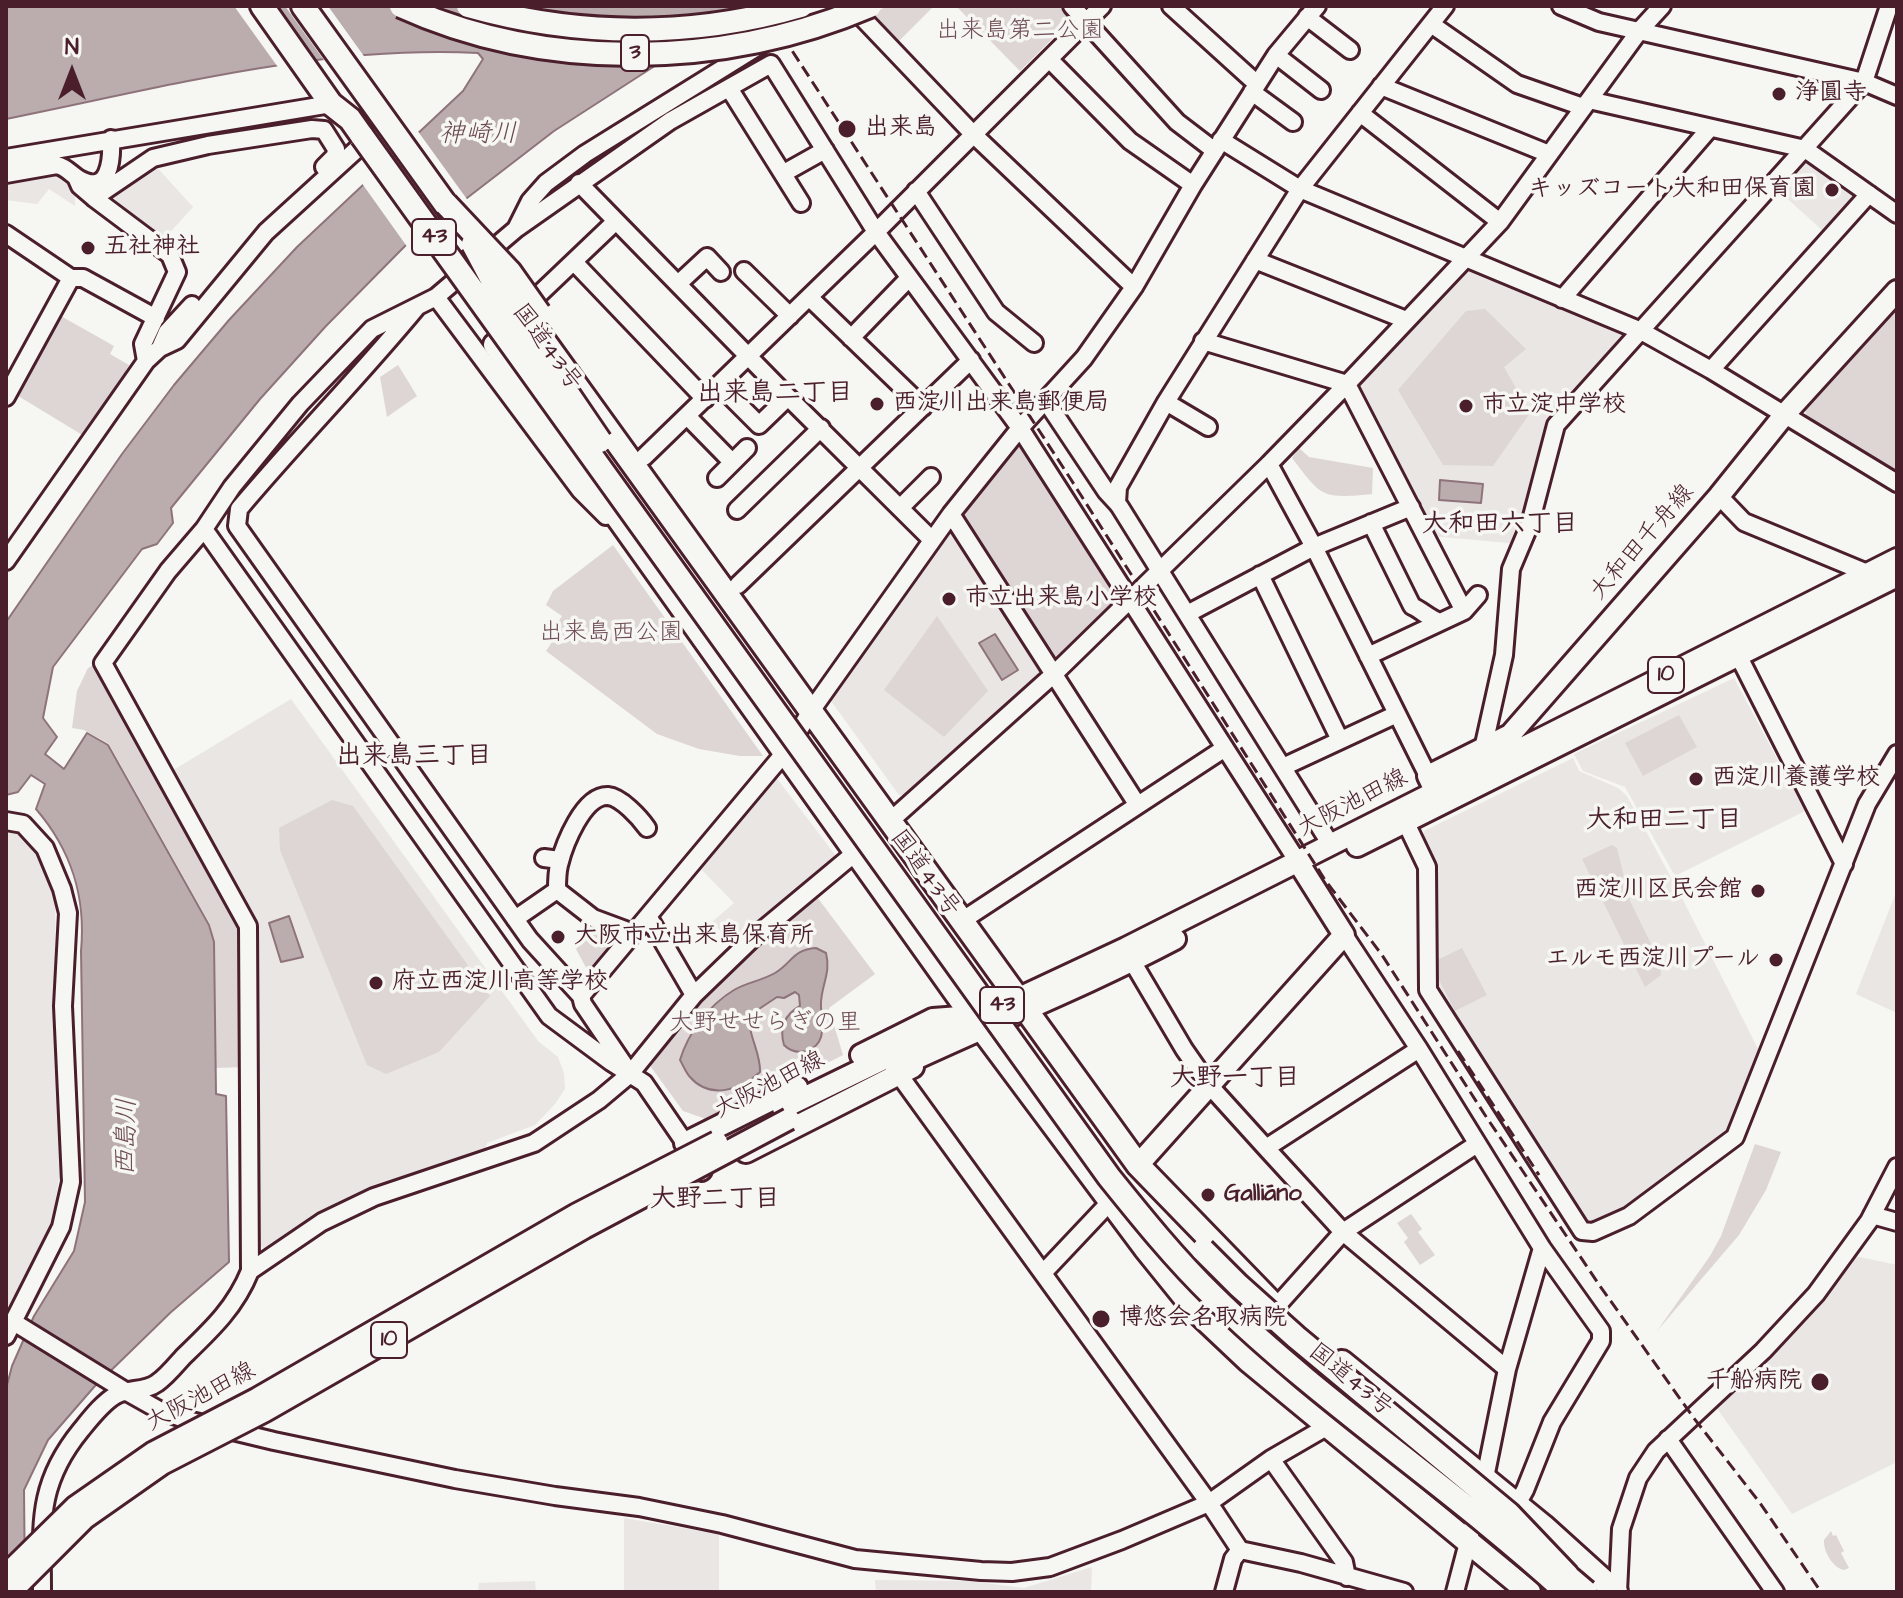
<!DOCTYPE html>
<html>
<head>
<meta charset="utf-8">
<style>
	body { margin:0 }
	#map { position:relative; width:1903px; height:1598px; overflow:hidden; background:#f6f6f2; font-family:"Architects Daughter",sans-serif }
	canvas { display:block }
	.frame { position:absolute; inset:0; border:8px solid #4a1f2b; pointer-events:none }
	.north { position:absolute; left:32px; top:32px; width:80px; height:80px; -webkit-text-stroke:6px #f6f6f2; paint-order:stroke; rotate:0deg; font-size:22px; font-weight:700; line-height:32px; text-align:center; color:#4a1f2b }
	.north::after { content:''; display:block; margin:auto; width:28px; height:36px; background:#4a1f2b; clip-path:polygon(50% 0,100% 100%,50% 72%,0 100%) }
</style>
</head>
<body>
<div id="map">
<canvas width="1903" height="1598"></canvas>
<div class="frame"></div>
<div class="north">N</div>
</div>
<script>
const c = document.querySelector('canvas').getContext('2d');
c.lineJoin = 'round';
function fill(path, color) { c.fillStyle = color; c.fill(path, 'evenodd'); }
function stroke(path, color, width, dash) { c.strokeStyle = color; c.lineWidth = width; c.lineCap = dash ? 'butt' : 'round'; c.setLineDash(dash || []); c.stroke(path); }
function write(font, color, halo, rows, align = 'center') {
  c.font = font + ' "Architects Daughter","Klee One",sans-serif'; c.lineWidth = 7; c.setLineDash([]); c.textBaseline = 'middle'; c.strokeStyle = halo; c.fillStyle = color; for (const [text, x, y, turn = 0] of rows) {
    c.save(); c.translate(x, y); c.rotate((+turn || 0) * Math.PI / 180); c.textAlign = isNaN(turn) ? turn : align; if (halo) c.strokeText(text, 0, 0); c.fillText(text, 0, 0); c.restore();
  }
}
fill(new Path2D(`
	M 1807,161 L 1811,161 L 1854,195 L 1823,231 L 1780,192 Z
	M 152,162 L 193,207 L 163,240 L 146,228 L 107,192 Z
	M 52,169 L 75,189 L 75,206 L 49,189 L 37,204 L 6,200 L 6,180 Z
	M 1470,268 L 1625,331 L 1627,337 L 1550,424 L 1520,544 L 1431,536 L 1358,388 L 1358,383 L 1462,269 Z
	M 956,531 L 1043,666 L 1042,673 L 906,795 L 899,795 L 831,701 L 831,692 L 947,532 Z
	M 1734,678 L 1805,811 L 1675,876 L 1625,787 L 1583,771 L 1574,754 Z
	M 291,699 L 538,1041 L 558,1057 L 564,1073 L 565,1089 L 555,1104 L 535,1125 L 487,1143 L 485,1149 L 373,1190 L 333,1207 L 298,1228 L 269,1251 L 258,1245 L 256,924 L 170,772 Z
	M 1573,758 L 1579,771 L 1618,788 L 1627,796 L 1681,896 L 1759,1051 L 1727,1132 L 1623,1211 L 1588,1224 L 1581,1222 L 1437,991 L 1433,979 L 1433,869 L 1423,837 L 1424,831 Z
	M 775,776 L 839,860 L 738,950 L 712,922 L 734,903 L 700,868 Z
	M 8,830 L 25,836 L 48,869 L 55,891 L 56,997 L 62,1178 L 59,1178 L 51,1230 L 6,1311 Z
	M 1897,890 L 1897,1013 L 1856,994 Z
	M 1855,1256 L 1897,1265 L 1897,1462 L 1792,1514 L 1716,1407 L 1770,1357 L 1820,1303 Z
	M 624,1518 L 719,1534 L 719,1592 L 624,1592 Z
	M 1092,1567 L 1091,1592 L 876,1592 L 875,1580 L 969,1581 L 1024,1588 Z
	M 535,1581 L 536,1592 L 478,1592 L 479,1583 Z`), '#e9e6e3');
fill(new Path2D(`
	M 887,6 L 934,6 L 894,46 L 867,17 Z
	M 956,6 L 1059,6 L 1066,14 L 1068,23 L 1020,71 Z
	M 1897,303 L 1897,474 L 1806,416 L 1805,408 Z
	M 1485,309 L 1526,349 L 1504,367 L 1530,413 L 1493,466 L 1443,465 L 1398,390 L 1466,311 Z
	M 59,315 L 114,346 L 110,354 L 129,365 L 126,370 L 130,375 L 84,436 L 15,394 Z
	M 398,365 L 417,396 L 387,417 L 380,377 Z
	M 1015,447 L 1022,448 L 1116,595 L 1114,601 L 1057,660 L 1050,658 L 961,520 L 962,514 Z
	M 1299,448 L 1309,457 L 1373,468 L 1372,494 C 1321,499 1322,497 1292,458 Z
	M 613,545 L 763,756 L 740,756 L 699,749 L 657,734 L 546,651 L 556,636 L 551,633 L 562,616 L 546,605 L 553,591 Z
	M 937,616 L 988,691 L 944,737 L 884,690 Z
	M 96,664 L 243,928 L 245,1067 L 216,1068 L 214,942 L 210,924 L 109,744 L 84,730 L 72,728 L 77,691 L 88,668 Z
	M 1679,715 L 1697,747 L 1643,776 L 1625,743 Z
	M 332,800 L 353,806 L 490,996 L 439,1052 L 386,1074 L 367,1065 L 280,850 L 279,828 Z
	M 1612,845 L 1617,848 L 1630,901 L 1660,962 L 1661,975 L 1645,987 L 1582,859 Z
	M 817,897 L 875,974 L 829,1008 L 843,1055 L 746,1104 L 706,1119 L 683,1111 L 651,1067 L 651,1061 L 698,1000 L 755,946 Z
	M 598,926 L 615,932 L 614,937 L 619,939 L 590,975 L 576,949 Z
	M 1462,948 L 1487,995 L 1455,1011 L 1437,976 L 1435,961 Z
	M 1755,1144 L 1781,1152 L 1766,1190 L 1739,1235 L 1657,1331 L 1710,1256 L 1721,1236 Z
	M 1411,1214 L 1422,1229 L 1418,1232 L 1435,1255 L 1420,1265 L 1404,1242 L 1408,1238 L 1397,1223 Z
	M 1831,1531 L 1833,1536 L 1836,1535 L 1844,1551 L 1841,1553 L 1849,1568 L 1844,1570 C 1833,1568 1823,1551 1824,1540 Z`), '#ddd6d5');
const water = new Path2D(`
	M 6,6 L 762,6 L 664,60 L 554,131 L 406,245 L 326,326 L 260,399 L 171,508 L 173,523 L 157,544 L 142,549 L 53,667 L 43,718 L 57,737 L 45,754 L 64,769 L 87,733 L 108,745 L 209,925 L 214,942 L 216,1094 L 226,1096 L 229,1262 L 170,1313 L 94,1387 L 48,1440 L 24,1490 L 25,1592 L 6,1592 L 6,1389 L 12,1366 L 34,1316 L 74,1251 L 85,1202 L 81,951 C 86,897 72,851 36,809 L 45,784 L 31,775 L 18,792 L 6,795 L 6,622 L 122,454 L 174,385 L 229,320 L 297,247 L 463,91 L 483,59 L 478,53 C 319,45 161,88 6,119 Z
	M 1440,480 L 1483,484 L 1481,503 L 1439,500 Z
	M 995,634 L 1018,670 L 1002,680 L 979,643 Z
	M 289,916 L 303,957 L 281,962 L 269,923 Z
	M 816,948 L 826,953 C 831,972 822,984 821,1002 C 820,1019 830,1044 806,1051 C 798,1053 790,1051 784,1045 C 779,1028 785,1014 800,1006 L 799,995 L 795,992 L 784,998 L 777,997 L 750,1015 C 747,1035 761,1052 760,1072 C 741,1090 710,1100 690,1077 C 686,1073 683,1065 680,1060 C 688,1033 709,1005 734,990 C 745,983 761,981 775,973 C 793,962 792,950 816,948 Z`);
fill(water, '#bbadae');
stroke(water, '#8e747a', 2);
fill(new Path2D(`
	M 234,6 L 278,6 L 319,64 L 280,70 Z
	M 285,6 L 328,6 L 366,59 L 326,63 Z
	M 417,130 L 469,202 L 440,224 L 392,154 Z
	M 387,158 L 436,227 L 408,248 L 361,182 Z`), '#f6f6f2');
const minor = new Path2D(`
	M 1072,6 L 1177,122 L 1215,151
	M 1171,6 L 1257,84
	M 1561,6 L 1599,22 L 1864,82 L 1897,96
	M 848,8 L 853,8 L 973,134 L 1134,287
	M 1307,17 L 1350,50
	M 1431,24 L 1517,84 L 1583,107
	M 792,26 L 827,6
	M 1276,55 L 1321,90
	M 1049,59 L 1130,141 L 1193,185
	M 1381,86 L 1549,154
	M 729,88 L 801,203
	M 1252,92 L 1293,122
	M 1589,100 L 1805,149 L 1897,214
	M 1360,113 L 1500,222
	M 1221,140 L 1300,189 L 1641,331 L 1711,370 L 1897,483
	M 6,158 L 331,104
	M 784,173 L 825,150
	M 6,174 L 57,165 C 66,167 71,174 79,179 C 110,196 112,159 111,139
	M 76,177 L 80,186 L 94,198 L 170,255 L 177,272 L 143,344 L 146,361
	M 579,183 L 788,397 L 932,540
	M 916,191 L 996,312 L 1034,343
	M 94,198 L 153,158 L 208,145 L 312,129 L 324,130 L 336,149 L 335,156 L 324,167
	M 516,229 L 670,121 L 771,64 L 876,232 L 1020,428 L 1298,862
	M 6,234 L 71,278 L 83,278 L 156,318
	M 1255,260 L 1406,320
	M 574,262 L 705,399
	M 744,271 L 790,316
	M 679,283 L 707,257 L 721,272
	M 436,297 L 580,490 L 606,516
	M 809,297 L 923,407
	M 1562,299 L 1710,128
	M 531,302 L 616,221
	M 417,307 C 360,376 297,440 239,509 L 237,526 L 530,940 L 581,996 L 583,1004 L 627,1069
	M 851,338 L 909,278
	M 1203,341 L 1347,384 L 1464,611
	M 160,348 L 167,332 L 192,305
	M 1711,370 L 1869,194
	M 719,385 L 759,425 L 788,397
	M 6,397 L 71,278
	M 1046,401 L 1106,491 L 1117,503
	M 1166,402 L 1208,427
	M 687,416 L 732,462
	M 644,457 L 876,232 L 1102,6
	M 1269,464 L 1314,547 L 1428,776
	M 717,478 L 747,448
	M 1719,496 L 1744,522 L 1867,573
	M 900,508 L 931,477
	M 737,510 L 821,428
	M 951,514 L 1137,804
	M 1371,523 L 1412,606 C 1423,611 1428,618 1440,622
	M 204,529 L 232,487 L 300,404 L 372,329 L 436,297 L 516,229 L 530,201 L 546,183 L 585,154 L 762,44
	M 6,561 L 146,361 L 160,348 L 177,340 L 266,232 L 356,150
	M 1260,575 L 1340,740
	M 738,585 L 971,360
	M 1187,614 L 1314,547 L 1411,507
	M 1734,647 L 1844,864
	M 1368,656 L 1464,611 L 1478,595
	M 1483,749 L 1504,655 L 1511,569 L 1530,524 L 1556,425 L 1864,82 L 1889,6
	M 1283,767 L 1397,714
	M 6,821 L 23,824 L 45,848 L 62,889 L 68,913 L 63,1006 L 71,1182 L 61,1227 L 6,1336
	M 889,822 L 1054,674 L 1269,464 L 1347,384 L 1500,222 L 1640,30 L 1662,6
	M 1406,823 L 1427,867 L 1428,990 L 1582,1231 L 1593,1232 L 1629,1216 L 1735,1137 L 1867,804 L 1897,754
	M 1331,845 L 1120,507 L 1117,503 L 1118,487 L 1166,402 L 1300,189 L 1445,6
	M 544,858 L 560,860
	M 557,890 C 557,882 557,873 559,865 C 564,845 583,795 608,796 C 621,797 640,818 647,828
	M 648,916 L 694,995
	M 515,919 L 557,890 L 593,918 L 628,931
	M 963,920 L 1225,748
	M 1344,935 L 1419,1049 L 1542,1248 L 1601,1331 L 1601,1341 L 1552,1422 L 1525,1490 L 1517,1504
	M 1132,961 L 1184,1049 L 1209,1085 L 1266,1148 L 1343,1232 L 1507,1369
	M 581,996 L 786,751 L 811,711 L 951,514 L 1020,428 L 1084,358 L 1134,287 L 1193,185 L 1276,55 L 1317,6
	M 900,1076 L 1209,1503 L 1240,1550 L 1301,1563 L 1404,1592
	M 1266,1148 L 1419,1049
	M 1872,1215 L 1897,1222
	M 250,1271 L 322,1222 L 374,1197 L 534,1143 L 599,1100 L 630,1074 L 694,995 L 753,938 L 855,853
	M 1043,1273 L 1110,1202
	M 1276,1307 L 1343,1232 L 1477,1144
	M 12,1321 L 127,1392 L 159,1410 L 187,1420 L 274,1441 L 455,1479 L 555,1496 L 639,1507 L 722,1524 L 855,1559 L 981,1571 L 1012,1572 L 1050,1567 L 1122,1540 L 1209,1503 L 1271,1459 L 1328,1426
	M 1668,1439 L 1775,1592
	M 1271,1459 L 1344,1562 L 1347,1577
	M 42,1592 C 42,1525 36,1485 81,1430 C 90,1419 103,1402 116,1395 C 128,1388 145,1392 157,1383 C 166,1377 175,1366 183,1357 C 211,1330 235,1308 250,1271 L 248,926 L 103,663 L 168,571 L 204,529 L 549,1016 L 611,1062 L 644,1083 L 685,1143
	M 1224,1592 L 1233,1559 L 1240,1550
	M 1455,1592 L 1485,1478 L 1507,1369 L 1542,1248
	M 1618,1592 L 1621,1529 L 1638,1478 L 1656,1451 L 1763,1351 L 1816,1294 L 1869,1221 L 1897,1167`);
const major = new Path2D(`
	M 1440,801 L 1428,776 L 1510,735 L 1719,496 L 1785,414 L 1897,291
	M 1357,846 L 1897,576
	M 861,1055 L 933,1019 L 960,1017
	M 896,1068 C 989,1024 1084,987 1175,939
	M 783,1108 L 972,1016 L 1019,998 L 1126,948 L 1897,559
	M 746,1152 L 913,1067
	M 1138,1165 L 1344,935 L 1298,862
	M 701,1170 L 685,1143 L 797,1087`);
const highway = new Path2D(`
	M 262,6 L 331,104 L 350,119 L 362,136
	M 303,6 L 456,219
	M 539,334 L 1138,1165 L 1270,1301
	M 495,345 L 972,1016 L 1145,1248 L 1195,1310 L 1249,1361 L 1529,1592
	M 1342,1362 L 1543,1526 L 1616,1592`);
stroke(minor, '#4a1f2b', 22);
stroke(major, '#4a1f2b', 26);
stroke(highway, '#4a1f2b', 28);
stroke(minor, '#f6f6f2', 16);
stroke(major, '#f6f6f2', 20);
stroke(highway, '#f6f6f2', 22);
stroke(new Path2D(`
	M 763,6 L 1070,478 L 1325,880 L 1382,955 L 1485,1115 L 1600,1286 L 1693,1417 L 1760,1503 L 1821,1592
	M 1458,1051 L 1539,1175`), '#4a1f2b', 3, [12, 6]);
const majorBridge = new Path2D(`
	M 6,1575 L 75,1507 L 154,1452 L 258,1398 L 577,1214 L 717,1142
	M 11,1592 L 85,1518 L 162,1464 L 265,1411 L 584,1228 L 789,1119`);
const highwayBridge = new Path2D(`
	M 401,6 C 546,72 725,68 870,6
	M 468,6 C 577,37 692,38 801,6
	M 362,136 L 1109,1177 C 1142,1218 1175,1259 1213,1296 C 1323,1404 1453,1488 1566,1592
	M 446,204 L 510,272 L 539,313
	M 473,244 L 498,291 L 600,441
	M 1203,1250 L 1238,1285 L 1296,1337 L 1509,1514 L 1568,1576
	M 1559,1569 L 1586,1592`);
stroke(majorBridge, '#4a1f2b', 26, []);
stroke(highwayBridge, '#4a1f2b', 28, []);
stroke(majorBridge, '#f6f6f2', 20);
stroke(highwayBridge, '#f6f6f2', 22);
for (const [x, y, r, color] of [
	[1779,94,8,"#4a1f2b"],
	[847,129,10,"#4a1f2b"],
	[1832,190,8,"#4a1f2b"],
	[88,248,8,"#4a1f2b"],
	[877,404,8,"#4a1f2b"],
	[1466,406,8,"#4a1f2b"],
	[949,599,8,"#4a1f2b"],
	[1696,779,8,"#4a1f2b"],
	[1758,891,8,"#4a1f2b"],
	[558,937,8,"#4a1f2b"],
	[1776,960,8,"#4a1f2b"],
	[376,983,8,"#4a1f2b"],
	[1208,1195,8,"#4a1f2b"],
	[1101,1319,10,"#4a1f2b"],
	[1820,1382,10,"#4a1f2b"]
]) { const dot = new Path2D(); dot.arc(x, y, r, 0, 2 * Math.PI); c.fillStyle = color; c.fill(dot); stroke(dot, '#f6f6f2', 3); }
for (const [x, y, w] of [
	[635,53,28],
	[434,237,44],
	[1666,675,36],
	[1002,1005,44],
	[389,1340,36]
]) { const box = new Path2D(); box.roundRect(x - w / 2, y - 18, w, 36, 6); c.fillStyle = '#f6f6f2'; c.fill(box); stroke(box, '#4a1f2b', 2); }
write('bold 22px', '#4a1f2b', null, [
	["3",635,53],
	["43",434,237],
	["10",1666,675],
	["43",1002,1005],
	["10",389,1340]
]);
write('24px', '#6f4d56', '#f6f6f2', [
	["出来島第二公園",1020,32],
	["出来島西公園",611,634],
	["大野せせらぎの里",765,1024]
]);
write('bold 24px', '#4a1f2b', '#f6f6f2', [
	["浄圓寺",1795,94],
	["出来島",865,129],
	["キッズコート大和田保育園",1816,190,"right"],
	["五社神社",104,248],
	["西淀川出来島郵便局",893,404],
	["市立淀中学校",1482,406],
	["市立出来島小学校",965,599],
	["西淀川養護学校",1712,779],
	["西淀川区民会館",1742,891,"right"],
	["大阪市立出来島保育所",574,937],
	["エルモ西淀川プール",1760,960,"right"],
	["府立西淀川高等学校",392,983],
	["Galliāno",1224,1195],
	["博悠会名取病院",1119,1319],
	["千船病院",1802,1382,"right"]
], 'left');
write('24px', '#4a1f2b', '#f6f6f2', [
	["国道43号",546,348,54],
	["大和田千舟線",1643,543,-49],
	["大阪池田線",1353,804,-27],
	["国道43号",924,874,54],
	["大阪池田線",770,1086,-27],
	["国道43号",1350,1381,39],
	["大阪池田線",201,1398,-28]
]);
write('italic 26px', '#6c4a52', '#f6f6f2', [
	["神崎川",478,136],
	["西島川",128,1137,-89]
]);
write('bold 26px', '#4a1f2b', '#f6f6f2', [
	["出来島二丁目",775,395],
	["大和田六丁目",1500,526],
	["出来島三丁目",414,758],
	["大和田二丁目",1664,822],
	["大野一丁目",1235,1080],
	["大野二丁目",715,1201]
]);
</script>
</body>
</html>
